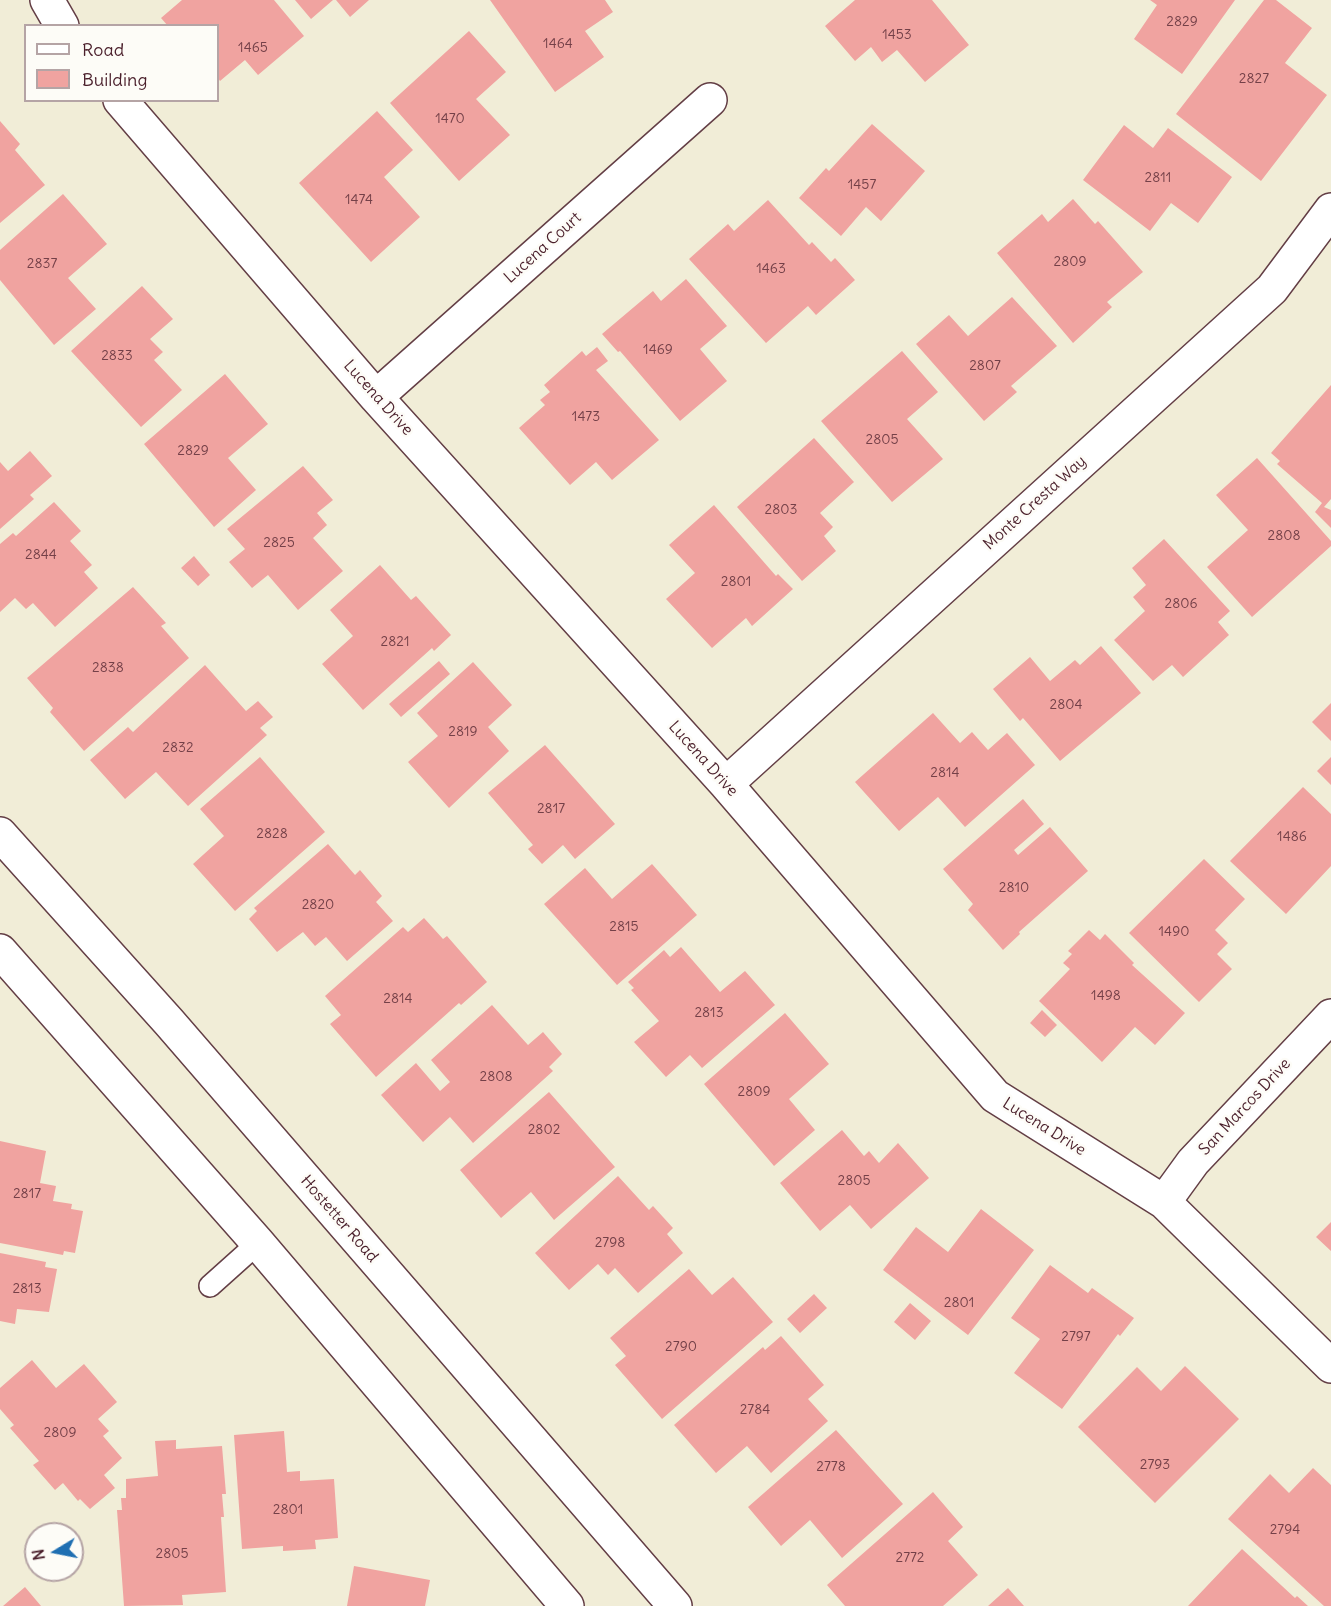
<!DOCTYPE html>
<html>
<head>
<meta charset="utf-8">
<style>
	body { margin:0 }
	#map { position:relative; width:1331px; height:1606px; overflow:hidden; background:#f1edd7; font-family:Delius,sans-serif }
	canvas { display:block }
	.legend { position:absolute; left:24px; top:24px; width:195px; height:78px; box-sizing:border-box; background:#fdfcf7; border:2px solid #b5a4a5; margin:0; padding:8px 10px; list-style:none; font-size:18px; color:#4a1f2b }
	.legend li { display:flex; align-items:center; gap:12px; height:30px }
	.legend b { width:30px; border:2px solid #b5a4a5 }
	.north { position:absolute; left:24px; top:1522px; width:60px; height:60px; box-sizing:border-box; background:#fdfcf7; border:2px solid #b5a4a5; border-radius:50%; rotate:260deg; font-size:16px; font-weight:700; line-height:24px; text-align:center; color:#4a1f2b }
	.north::after { content:''; display:block; margin:auto; width:21px; height:27px; background:#1f6fb2; clip-path:polygon(50% 0,100% 100%,50% 72%,0 100%) }
</style>
</head>
<body>
<div id="map">
<canvas width="1331" height="1606"></canvas>
<ul class="legend">
<li><b style="height:8px;background:#fff"></b>Road</li>
<li><b style="height:16px;background:#f0a3a0"></b>Building</li>
</ul>
<div class="north">N</div>
</div>
<script>
const c = document.querySelector('canvas').getContext('2d');
c.lineJoin = 'round';
function fill(path, color) { c.fillStyle = color; c.fill(path, 'evenodd'); }
function stroke(path, color, width, dash) { c.strokeStyle = color; c.lineWidth = width; c.lineCap = dash ? 'butt' : 'round'; c.setLineDash(dash || []); c.stroke(path); }
function write(font, color, halo, rows, align = 'center') {
  c.font = font + ' Delius,sans-serif'; c.lineWidth = 5; c.setLineDash([]); c.textBaseline = 'middle'; c.strokeStyle = halo; c.fillStyle = color; for (const [text, x, y, turn = 0] of rows) {
    c.save(); c.translate(x, y); c.rotate((+turn || 0) * Math.PI / 180); c.textAlign = isNaN(turn) ? turn : align; if (halo) c.strokeText(text, 0, 0); c.fillText(text, 0, 0); c.restore();
  }
}
fill(new Path2D(`
	M 182,0 L 274,0 L 304,36 L 258,75 L 245,60 L 220,81 L 218,78 L 218,26 L 168,26 L 161,18 Z
	M 295,0 L 333,0 L 311,19 Z
	M 336,0 L 369,0 L 350,17 Z
	M 490,0 L 605,0 L 613,12 L 585,31 L 604,57 L 555,92 Z
	M 855,0 L 932,0 L 969,45 L 925,82 L 897,50 L 882,62 L 871,47 L 855,61 L 825,26 Z
	M 1150,0 L 1235,0 L 1182,74 L 1134,39 L 1157,5 Z
	M 1264,0 L 1276,0 L 1312,28 L 1285,63 L 1327,95 L 1261,181 L 1176,114 Z
	M 469,31 L 506,72 L 476,99 L 510,135 L 459,181 L 390,103 Z
	M 377,111 L 413,150 L 384,177 L 420,217 L 371,262 L 299,183 Z
	M 0,121 L 20,144 L 15,150 L 45,185 L 0,223 Z
	M 872,124 L 925,171 L 881,221 L 866,207 L 841,236 L 799,198 L 826,168 L 829,171 Z
	M 1124,125 L 1153,148 L 1168,128 L 1232,177 L 1198,223 L 1171,203 L 1150,231 L 1083,180 Z
	M 63,194 L 107,244 L 68,278 L 96,309 L 54,345 L 0,280 L 0,250 Z
	M 1073,199 L 1095,224 L 1098,221 L 1143,272 L 1107,302 L 1112,307 L 1073,343 L 997,253 L 1042,214 L 1048,222 Z
	M 768,200 L 809,245 L 812,242 L 831,262 L 835,258 L 855,280 L 816,315 L 808,306 L 766,343 L 689,259 L 728,224 L 734,231 Z
	M 686,279 L 727,326 L 700,349 L 727,381 L 680,421 L 620,351 L 618,352 L 602,334 L 653,291 L 661,301 Z
	M 142,286 L 173,319 L 150,339 L 163,352 L 154,360 L 182,390 L 141,427 L 71,351 Z
	M 1012,297 L 1057,346 L 1011,386 L 1017,392 L 984,421 L 916,344 L 949,315 L 968,336 Z
	M 597,347 L 608,361 L 596,370 L 659,440 L 612,480 L 596,462 L 570,485 L 519,428 L 545,405 L 540,400 L 550,392 L 544,385 L 582,351 L 586,356 Z
	M 902,351 L 938,392 L 907,419 L 943,459 L 892,502 L 821,421 Z
	M 225,374 L 268,424 L 228,458 L 256,490 L 214,527 L 144,444 Z
	M 1331,385 L 1331,499 L 1324,507 L 1331,510 L 1331,528 L 1315,512 L 1322,503 L 1277,464 L 1280,461 L 1271,453 Z
	M 814,438 L 854,482 L 820,513 L 833,527 L 824,536 L 836,551 L 802,581 L 737,507 Z
	M 30,451 L 52,476 L 30,495 L 34,499 L 0,529 L 0,462 L 8,471 Z
	M 1257,458 L 1331,541 L 1331,546 L 1252,617 L 1207,567 L 1248,530 L 1216,495 Z
	M 303,466 L 333,500 L 317,513 L 327,525 L 313,538 L 343,571 L 298,610 L 268,575 L 252,588 L 229,562 L 245,549 L 227,529 Z
	M 54,502 L 81,531 L 70,541 L 92,565 L 84,572 L 98,588 L 55,627 L 33,603 L 26,609 L 15,598 L 0,612 L 0,544 L 13,533 L 16,536 Z
	M 714,505 L 776,576 L 778,574 L 793,589 L 752,626 L 746,618 L 712,648 L 666,599 L 695,573 L 669,545 Z
	M 1164,539 L 1230,611 L 1218,622 L 1229,635 L 1183,677 L 1172,665 L 1153,681 L 1114,640 L 1145,611 L 1133,597 L 1146,585 L 1132,568 Z
	M 194,556 L 210,575 L 198,586 L 181,568 Z
	M 380,565 L 411,600 L 416,596 L 451,635 L 434,651 L 432,648 L 363,710 L 322,664 L 353,636 L 330,610 Z
	M 133,587 L 166,623 L 161,626 L 189,658 L 84,751 L 50,712 L 53,708 L 27,678 Z
	M 1101,646 L 1141,693 L 1060,761 L 1023,718 L 1020,721 L 993,689 L 1030,657 L 1050,681 L 1075,660 L 1080,665 Z
	M 439,661 L 450,674 L 401,717 L 389,704 Z
	M 473,662 L 512,705 L 488,727 L 509,751 L 449,808 L 408,762 L 438,736 L 417,713 Z
	M 205,665 L 246,711 L 258,701 L 273,717 L 260,728 L 267,735 L 188,806 L 156,772 L 125,799 L 90,760 L 128,727 L 133,732 Z
	M 1331,703 L 1331,741 L 1312,722 Z
	M 933,713 L 960,743 L 972,732 L 988,750 L 1007,733 L 1035,765 L 965,827 L 938,797 L 899,831 L 855,782 Z
	M 545,745 L 615,824 L 575,859 L 563,845 L 542,864 L 528,849 L 533,845 L 488,793 Z
	M 260,757 L 325,832 L 235,911 L 193,864 L 224,836 L 200,809 Z
	M 1331,757 L 1331,785 L 1317,771 Z
	M 1303,787 L 1331,814 L 1331,866 L 1286,914 L 1230,861 Z
	M 1023,799 L 1044,824 L 1014,850 L 1018,855 L 1050,827 L 1088,871 L 1019,932 L 1020,934 L 1003,950 L 968,910 L 973,904 L 943,869 Z
	M 328,844 L 355,875 L 360,870 L 382,896 L 376,902 L 393,921 L 347,961 L 326,937 L 315,946 L 303,932 L 277,952 L 249,919 L 257,911 L 254,908 Z
	M 1204,859 L 1245,899 L 1215,930 L 1228,943 L 1217,954 L 1232,969 L 1199,1002 L 1129,933 Z
	M 652,864 L 697,915 L 617,985 L 544,904 L 585,868 L 612,899 Z
	M 424,918 L 443,939 L 447,936 L 487,982 L 461,1005 L 459,1003 L 376,1077 L 330,1024 L 341,1015 L 325,996 L 403,927 L 408,932 Z
	M 1089,930 L 1100,940 L 1105,934 L 1134,963 L 1132,965 L 1185,1013 L 1155,1045 L 1135,1027 L 1102,1062 L 1039,1001 L 1070,969 L 1063,963 L 1072,954 L 1068,951 Z
	M 681,947 L 720,992 L 745,971 L 775,1005 L 702,1068 L 690,1055 L 666,1077 L 634,1042 L 659,1021 L 631,990 L 634,988 L 628,982 L 664,950 L 670,957 Z
	M 492,1005 L 528,1045 L 543,1032 L 562,1054 L 549,1067 L 553,1071 L 473,1143 L 450,1117 L 423,1142 L 381,1095 L 416,1063 L 440,1091 L 450,1082 L 431,1060 Z
	M 1042,1010 L 1057,1025 L 1045,1037 L 1030,1023 Z
	M 785,1013 L 829,1064 L 789,1099 L 815,1130 L 774,1166 L 704,1084 Z
	M 549,1092 L 615,1167 L 554,1220 L 531,1192 L 501,1218 L 460,1170 Z
	M 842,1130 L 864,1156 L 869,1151 L 879,1163 L 898,1143 L 929,1178 L 871,1229 L 850,1205 L 820,1231 L 780,1183 Z
	M 0,1141 L 46,1151 L 40,1183 L 56,1186 L 53,1201 L 72,1204 L 71,1209 L 83,1211 L 75,1253 L 64,1251 L 63,1255 L 0,1243 Z
	M 618,1176 L 649,1210 L 653,1206 L 673,1228 L 667,1234 L 683,1253 L 638,1293 L 615,1268 L 608,1275 L 598,1264 L 569,1290 L 535,1253 Z
	M 981,1209 L 1034,1250 L 968,1335 L 883,1270 L 916,1227 L 948,1252 Z
	M 1331,1222 L 1331,1251 L 1316,1237 Z
	M 0,1253 L 46,1262 L 45,1267 L 57,1269 L 49,1312 L 17,1309 L 15,1324 L 0,1321 Z
	M 1050,1265 L 1088,1293 L 1092,1288 L 1134,1318 L 1120,1336 L 1118,1334 L 1062,1409 L 1014,1373 L 1040,1339 L 1011,1318 Z
	M 689,1269 L 712,1295 L 733,1277 L 773,1322 L 662,1419 L 615,1365 L 626,1356 L 610,1338 Z
	M 814,1294 L 827,1308 L 800,1333 L 787,1319 Z
	M 910,1303 L 931,1321 L 915,1340 L 894,1322 Z
	M 781,1336 L 824,1385 L 808,1399 L 828,1421 L 771,1473 L 747,1446 L 716,1473 L 674,1425 L 763,1347 L 765,1350 Z
	M 32,1360 L 56,1388 L 84,1364 L 117,1402 L 98,1419 L 109,1431 L 103,1436 L 122,1458 L 104,1475 L 115,1488 L 90,1509 L 80,1499 L 78,1501 L 63,1483 L 55,1490 L 33,1465 L 39,1461 L 10,1428 L 14,1425 L 0,1409 L 0,1388 Z
	M 1185,1366 L 1239,1419 L 1155,1503 L 1078,1427 L 1137,1367 L 1161,1391 Z
	M 836,1430 L 903,1504 L 842,1558 L 810,1520 L 781,1546 L 748,1507 Z
	M 284,1431 L 287,1472 L 300,1471 L 300,1481 L 334,1479 L 338,1538 L 315,1540 L 316,1549 L 283,1551 L 283,1546 L 242,1549 L 234,1435 Z
	M 176,1440 L 176,1449 L 222,1446 L 226,1494 L 222,1494 L 224,1517 L 221,1517 L 226,1592 L 182,1595 L 183,1605 L 124,1606 L 117,1510 L 122,1510 L 121,1498 L 126,1498 L 126,1479 L 158,1476 L 155,1441 Z
	M 1313,1468 L 1331,1485 L 1331,1606 L 1324,1606 L 1228,1519 L 1270,1474 L 1289,1493 Z
	M 933,1492 L 963,1527 L 948,1541 L 978,1575 L 943,1606 L 845,1606 L 827,1585 Z
	M 1242,1549 L 1295,1598 L 1297,1596 L 1308,1606 L 1188,1606 Z
	M 354,1566 L 430,1580 L 425,1606 L 347,1606 Z
	M 25,1587 L 41,1606 L 3,1606 Z
	M 1008,1588 L 1024,1606 L 988,1606 Z`), '#f0a3a0');
const lane = new Path2D(`
	M 210,1286 L 258,1243`);
const street = new Path2D(`
	M 47,0 L 62,26
	M 120,100 L 376,397 L 726,784 L 995,1096 L 1164,1202 L 1331,1366
	M 376,397 L 710,100
	M 726,784 L 1272,289 L 1331,210
	M 1164,1202 L 1193,1162 L 1331,1016`);
const secondary = new Path2D(`
	M 0,834 L 169,1022 L 675,1606
	M 0,951 L 258,1243 L 567,1606`);
stroke(lane, '#633e45', 24);
stroke(street, '#633e45', 36);
stroke(secondary, '#633e45', 36);
stroke(lane, '#fff', 21);
stroke(street, '#fff', 33);
stroke(secondary, '#fff', 33);
write('14px', '#744048', null, [
	["2829",1182,22],
	["1453",897,35],
	["1464",558,44],
	["1465",253,48],
	["2827",1254,79],
	["1470",450,119],
	["2811",1158,178],
	["1457",862,185],
	["1474",359,200],
	["2809",1070,262],
	["2837",42,264],
	["1463",771,269],
	["1469",658,350],
	["2833",117,356],
	["2807",985,366],
	["1473",586,417],
	["2805",882,440],
	["2829",193,451],
	["2803",781,510],
	["2808",1284,536],
	["2825",279,543],
	["2844",41,555],
	["2801",736,582],
	["2806",1181,604],
	["2821",395,642],
	["2838",108,668],
	["2804",1066,705],
	["2819",463,732],
	["2832",178,748],
	["2814",945,773],
	["2817",551,809],
	["2828",272,834],
	["1486",1292,837],
	["2810",1014,888],
	["2820",318,905],
	["2815",624,927],
	["1490",1174,932],
	["1498",1106,996],
	["2814",398,999],
	["2813",709,1013],
	["2808",496,1077],
	["2809",754,1092],
	["2802",544,1130],
	["2805",854,1181],
	["2817",27,1194],
	["2798",610,1243],
	["2813",27,1289],
	["2801",959,1303],
	["2797",1076,1337],
	["2790",681,1347],
	["2784",755,1410],
	["2809",60,1433],
	["2793",1155,1465],
	["2778",831,1467],
	["2801",288,1510],
	["2794",1285,1530],
	["2805",172,1554],
	["2772",910,1558]
]);
write('16px', '#4a1f2b', '#fdfcf7', [
	["Lucena Court",543,248,-42],
	["Lucena Drive",378,398,48],
	["Monte Cresta Way",1035,503,-42],
	["Lucena Drive",703,759,48],
	["San Marcos Drive",1245,1107,-47],
	["Lucena Drive",1044,1127,32],
	["Hostetter Road",339,1219,49]
]);
</script>
</body>
</html>
